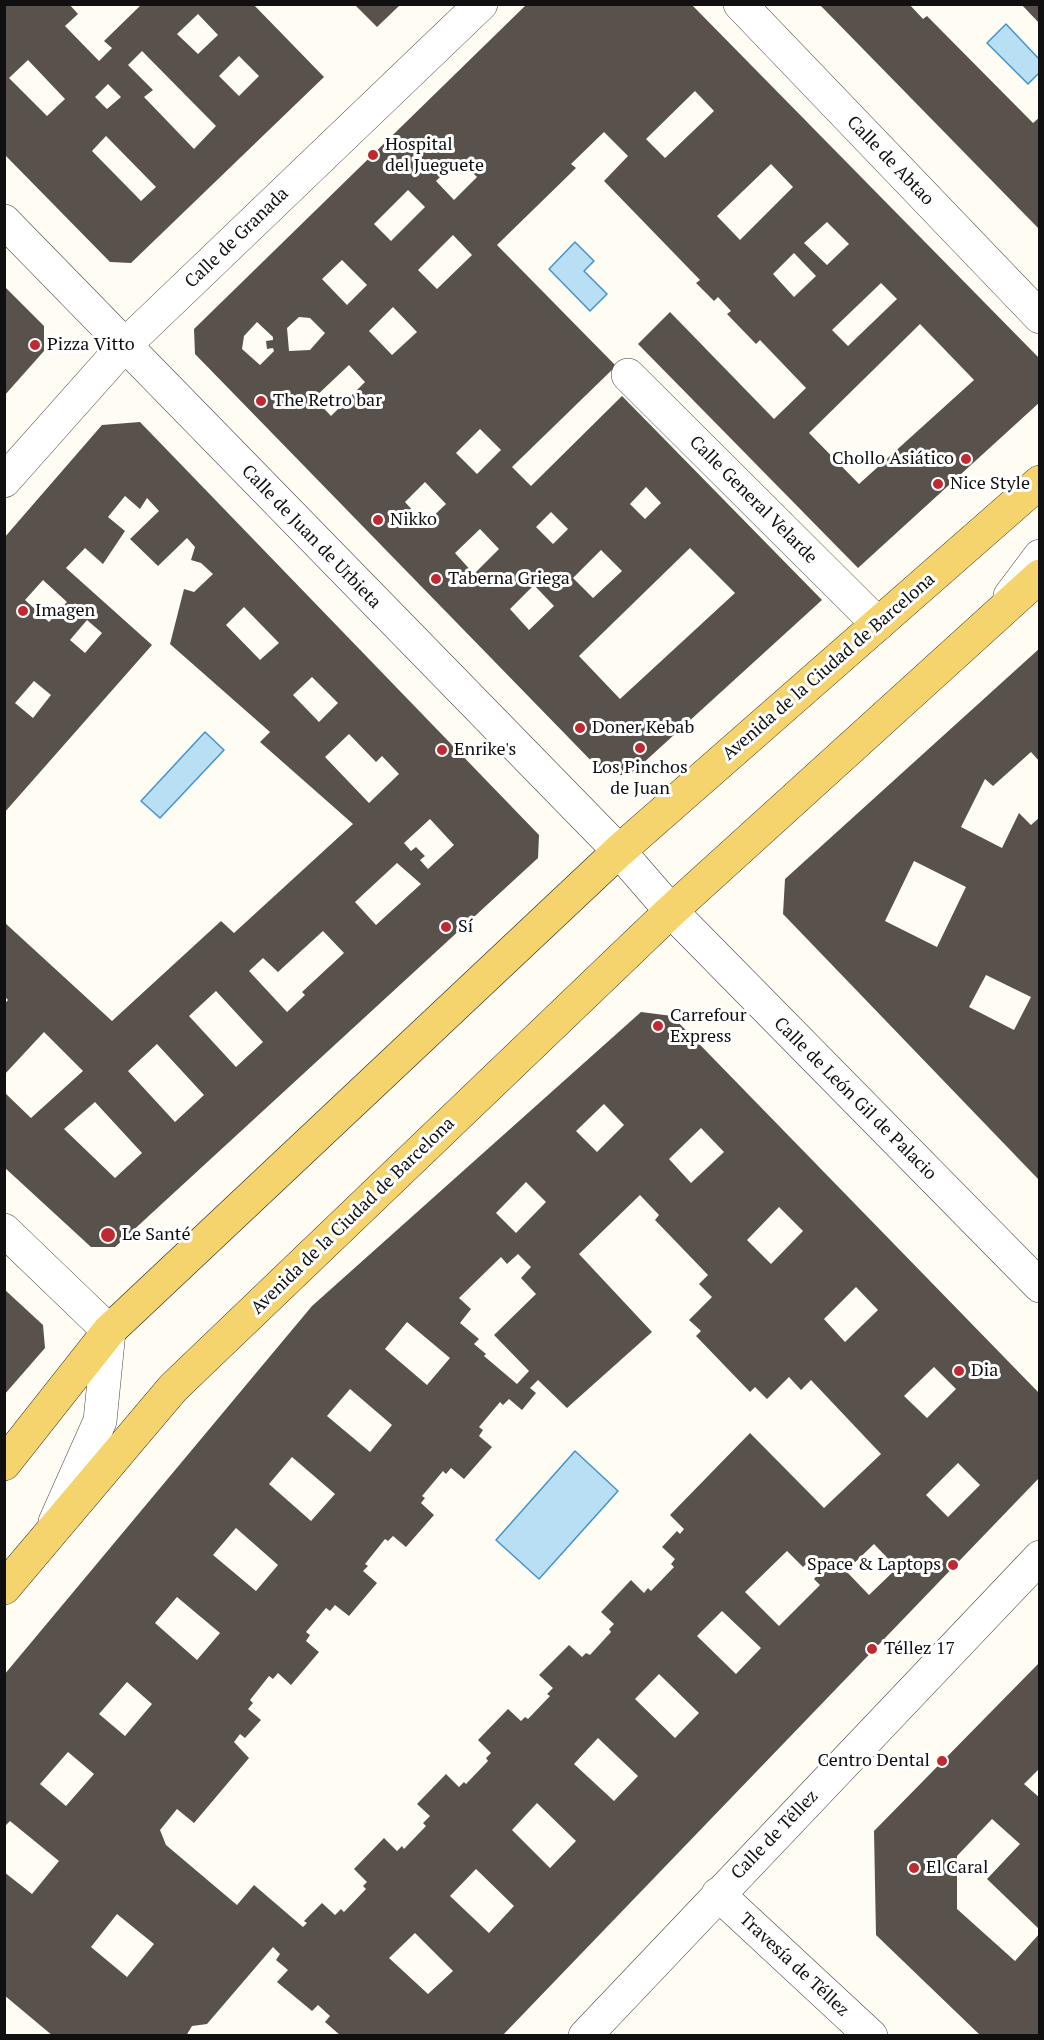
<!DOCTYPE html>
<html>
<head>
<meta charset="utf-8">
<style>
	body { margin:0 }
	#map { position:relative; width:1044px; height:2040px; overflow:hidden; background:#fffcf3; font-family:"PT Serif",serif }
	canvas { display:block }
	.frame { position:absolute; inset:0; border:6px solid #101010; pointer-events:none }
</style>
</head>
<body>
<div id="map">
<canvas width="1044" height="2040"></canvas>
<div class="frame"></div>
</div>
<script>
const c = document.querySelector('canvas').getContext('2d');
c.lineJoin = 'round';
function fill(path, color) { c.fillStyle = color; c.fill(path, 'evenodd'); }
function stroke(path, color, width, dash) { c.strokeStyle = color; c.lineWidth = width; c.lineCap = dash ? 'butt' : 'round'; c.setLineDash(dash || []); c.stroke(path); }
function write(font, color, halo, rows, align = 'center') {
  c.font = font + ' "PT Serif",serif'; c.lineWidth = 6; c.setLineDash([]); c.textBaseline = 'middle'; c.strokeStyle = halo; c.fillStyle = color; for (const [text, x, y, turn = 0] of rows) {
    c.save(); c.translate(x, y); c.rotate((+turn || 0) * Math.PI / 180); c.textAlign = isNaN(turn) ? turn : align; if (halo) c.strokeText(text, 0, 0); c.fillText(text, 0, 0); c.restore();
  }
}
const water = new Path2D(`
	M 1006,24 L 1039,59 L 1039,73 L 1028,84 L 987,43 Z
	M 575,242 L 594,261 L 584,271 L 607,294 L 590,311 L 549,269 Z
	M 205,732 L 224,750 L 160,818 L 141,801 Z
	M 575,1451 L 618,1491 L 539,1579 L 496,1540 Z`);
fill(water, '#b9dff5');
stroke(water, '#4194cb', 1.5);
fill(new Path2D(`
	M 4,4 L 69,4 L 78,14 L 65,26 L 99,61 L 112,48 L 104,41 L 142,4 L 253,4 L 324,77 L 131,263 L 110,262 L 4,154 ZM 198,14 L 218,35 L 198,54 L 177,34 ZM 142,51 L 216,126 L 194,149 L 144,97 L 153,90 L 128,65 ZM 239,56 L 259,76 L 239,96 L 219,76 ZM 28,60 L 65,99 L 47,116 L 9,78 ZM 108,84 L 121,97 L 107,109 L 95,97 ZM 106,136 L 156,187 L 141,201 L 92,151 Z
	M 819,4 L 909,4 L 923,19 L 927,16 L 1033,123 L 1040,117 L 1040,230 Z
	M 1021,4 L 1040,4 L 1040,24 Z
	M 355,5 L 400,5 L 377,27 Z
	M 526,5 L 692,5 L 1040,359 L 1040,402 L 858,568 L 638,344 L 670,312 L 774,419 L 806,388 L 760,340 L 756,344 L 727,314 L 731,311 L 718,297 L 714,301 L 696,283 L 700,280 L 604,181 L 628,156 L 604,132 L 571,164 L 576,168 L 497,245 L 616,366 L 512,467 L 531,486 L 622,396 L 822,600 L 630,775 L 605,775 L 195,354 L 194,329 ZM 695,91 L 714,111 L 665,158 L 646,139 ZM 459,159 L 477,177 L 454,200 L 436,181 ZM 771,164 L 793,187 L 740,240 L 717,216 ZM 408,190 L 425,207 L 391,241 L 374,224 ZM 827,222 L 849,244 L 827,265 L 804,243 ZM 453,235 L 472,255 L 437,289 L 418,270 ZM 794,253 L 816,276 L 794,297 L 773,274 ZM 342,260 L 367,285 L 347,305 L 322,279 ZM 881,283 L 897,299 L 848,346 L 832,330 ZM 393,307 L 417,332 L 392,355 L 369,331 ZM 299,317 L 310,318 L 325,333 L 310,350 L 289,351 L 287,328 ZM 257,322 L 273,337 L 273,340 L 266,341 L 267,349 L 273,348 L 274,351 L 260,365 L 242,349 L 244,336 ZM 920,324 L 974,380 L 859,484 L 809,433 ZM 349,365 L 365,382 L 331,416 L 314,398 ZM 480,429 L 501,450 L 477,474 L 456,453 ZM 425,482 L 446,504 L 425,524 L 405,502 ZM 646,487 L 661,503 L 645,519 L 630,504 ZM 551,512 L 568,529 L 553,544 L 536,527 ZM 480,529 L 499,549 L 474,574 L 455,553 ZM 690,548 L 735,593 L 620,699 L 579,656 ZM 601,550 L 622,571 L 593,598 L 573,578 ZM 534,585 L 554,606 L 529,630 L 510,609 Z
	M 4,286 L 44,326 L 44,351 L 4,396 Z
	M 140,422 L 539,835 L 538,858 L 115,1247 L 91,1247 L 4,1167 L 4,1092 L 31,1118 L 83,1071 L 44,1032 L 4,1075 L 4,1004 L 8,1000 L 4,996 L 4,922 L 112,1021 L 221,921 L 234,933 L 353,824 L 260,742 L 270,732 L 170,644 L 184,589 L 194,592 L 213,574 L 201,563 L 191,560 L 195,547 L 187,538 L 158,566 L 130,539 L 159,511 L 147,498 L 140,509 L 125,496 L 108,517 L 125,531 L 103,564 L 85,548 L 66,568 L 152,645 L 4,813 L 4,538 L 102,425 ZM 43,580 L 67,602 L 49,622 L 25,600 ZM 244,607 L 279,643 L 260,660 L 226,625 ZM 87,620 L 102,633 L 85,653 L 70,640 ZM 312,677 L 338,703 L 319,722 L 293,695 ZM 34,681 L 51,695 L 33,718 L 15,703 ZM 349,734 L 376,762 L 382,756 L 399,774 L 369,803 L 325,757 ZM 430,819 L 454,845 L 428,869 L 420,860 L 425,856 L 416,847 L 411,851 L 404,843 ZM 397,863 L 421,884 L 376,925 L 355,902 ZM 323,931 L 344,953 L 302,992 L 305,995 L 287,1012 L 249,971 L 263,958 L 278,972 ZM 216,991 L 263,1042 L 236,1067 L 189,1016 ZM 157,1044 L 204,1095 L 175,1122 L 128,1071 ZM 95,1102 L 142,1153 L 115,1178 L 64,1129 Z
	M 1040,648 L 1040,762 L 1031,752 L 993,786 L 985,779 L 961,827 L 1002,848 L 1019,813 L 1031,825 L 1040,817 L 1040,1181 L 783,914 L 785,879 ZM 914,861 L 966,887 L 937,947 L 885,921 ZM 986,975 L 1031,997 L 1014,1030 L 969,1007 Z
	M 641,1012 L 672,1016 L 1040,1394 L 1040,1477 L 502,2036 L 341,2036 L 325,2022 L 330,2016 L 318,2005 L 312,2011 L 277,1982 L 288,1970 L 276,1960 L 280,1954 L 273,1947 L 207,2024 L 192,2026 L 186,2036 L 53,2036 L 4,1995 L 4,1872 L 32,1894 L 59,1861 L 10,1821 L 4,1827 L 4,1675 L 312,1306 ZM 604,1104 L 624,1125 L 597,1152 L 576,1131 ZM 701,1128 L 724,1152 L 691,1183 L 669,1159 ZM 526,1182 L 546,1202 L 516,1233 L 496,1213 ZM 640,1195 L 659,1215 L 655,1220 L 708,1275 L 699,1284 L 712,1297 L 689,1320 L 701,1331 L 696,1336 L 750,1392 L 755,1387 L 767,1399 L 789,1377 L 801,1390 L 811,1380 L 881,1454 L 824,1508 L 750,1433 L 670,1515 L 684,1529 L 680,1534 L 677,1531 L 662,1547 L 675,1559 L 671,1564 L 674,1567 L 651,1591 L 648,1588 L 644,1593 L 631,1580 L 601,1612 L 614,1624 L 609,1629 L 611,1632 L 590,1655 L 586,1653 L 582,1657 L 569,1645 L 539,1675 L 553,1688 L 547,1694 L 550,1696 L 528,1719 L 525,1717 L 521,1721 L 508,1709 L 478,1740 L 491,1753 L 486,1758 L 488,1761 L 466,1784 L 464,1782 L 459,1787 L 446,1774 L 417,1804 L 430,1816 L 423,1823 L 426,1826 L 404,1849 L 402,1846 L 397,1851 L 384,1838 L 354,1869 L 367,1882 L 363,1886 L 366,1889 L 344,1912 L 341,1909 L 335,1915 L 322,1903 L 304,1921 L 307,1923 L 303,1927 L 254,1885 L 237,1905 L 166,1845 L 160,1830 L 177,1809 L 194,1823 L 249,1758 L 234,1742 L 240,1734 L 245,1738 L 261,1720 L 248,1709 L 253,1703 L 250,1700 L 269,1676 L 273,1679 L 278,1673 L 291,1685 L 319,1652 L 306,1641 L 310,1635 L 306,1632 L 326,1608 L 330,1611 L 335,1605 L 349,1616 L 377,1583 L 363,1571 L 368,1566 L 365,1564 L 385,1539 L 388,1541 L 393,1536 L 406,1547 L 434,1515 L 421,1503 L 425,1498 L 422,1496 L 443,1471 L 446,1474 L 451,1468 L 464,1479 L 492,1447 L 479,1436 L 483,1430 L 479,1427 L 500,1402 L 503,1405 L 509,1399 L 522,1410 L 536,1393 L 530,1388 L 538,1380 L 567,1408 L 652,1332 L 579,1254 ZM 779,1207 L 803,1231 L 771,1264 L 747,1240 ZM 518,1254 L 531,1267 L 521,1278 L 536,1294 L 494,1335 L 529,1371 L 517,1384 L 484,1356 L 486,1354 L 474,1344 L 479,1339 L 460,1323 L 471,1309 L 459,1298 L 501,1257 L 507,1264 ZM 856,1287 L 878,1310 L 845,1342 L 824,1319 ZM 407,1322 L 450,1358 L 427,1385 L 385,1349 ZM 934,1367 L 956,1389 L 927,1418 L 904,1396 ZM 350,1389 L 392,1425 L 370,1452 L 327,1416 ZM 292,1457 L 335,1494 L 311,1521 L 269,1484 ZM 958,1463 L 980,1485 L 948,1517 L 926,1495 ZM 236,1528 L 278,1565 L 256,1591 L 213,1555 ZM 874,1544 L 897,1568 L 869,1595 L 846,1571 ZM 787,1551 L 803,1567 L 811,1559 L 822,1570 L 814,1579 L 820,1585 L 779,1626 L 745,1592 ZM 177,1597 L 220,1633 L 197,1660 L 155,1623 ZM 722,1611 L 761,1648 L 736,1674 L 697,1636 ZM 659,1674 L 699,1713 L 675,1738 L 635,1699 ZM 127,1682 L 152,1704 L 125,1736 L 99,1714 ZM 598,1738 L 638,1776 L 614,1801 L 574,1764 ZM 68,1752 L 94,1774 L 66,1806 L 40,1784 ZM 537,1803 L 576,1841 L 550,1868 L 512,1830 ZM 476,1869 L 514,1906 L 489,1933 L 450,1896 ZM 117,1914 L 154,1944 L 127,1977 L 91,1947 ZM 415,1933 L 453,1971 L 428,1994 L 389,1958 Z
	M 4,1289 L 43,1325 L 45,1348 L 4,1395 Z
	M 1040,1662 L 1040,1768 L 1024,1784 L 1040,1798 L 1040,1930 L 987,1879 L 1020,1844 L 992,1819 L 957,1856 L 957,1909 L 1015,1961 L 1040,1933 L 1040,2036 L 981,2036 L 876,1935 L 874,1831 Z`), '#59514c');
const minor = new Path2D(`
	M 740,4 L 1040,317
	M 4,221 L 619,851 L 671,911 L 1040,1286
	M 628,375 L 878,624
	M 4,481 L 124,346 L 481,4
	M 1010,596 L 1040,556
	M 4,1230 L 109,1331 L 100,1421 L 55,1522
	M 718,1894 L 871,2036
	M 585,2036 L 1040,1557`);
const major = new Path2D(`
	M 4,1464 L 109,1331 L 619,851 L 1040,482
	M 4,1588 L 173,1388 L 671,911 L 1040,576`);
stroke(minor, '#434343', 34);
stroke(major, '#212121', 34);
stroke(minor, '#fff', 33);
stroke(major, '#f6d46d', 33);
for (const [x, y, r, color] of [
	[373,155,6,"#bf2931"],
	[35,345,6,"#bf2931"],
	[261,401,6,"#bf2931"],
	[966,459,6,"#bf2931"],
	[938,484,6,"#bf2931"],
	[378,520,6,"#bf2931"],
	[436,579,6,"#bf2931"],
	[23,611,6,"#bf2931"],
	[580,728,6,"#bf2931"],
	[640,748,6,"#bf2931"],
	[442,750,6,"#bf2931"],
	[446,927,6,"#bf2931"],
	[658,1026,6,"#bf2931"],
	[108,1235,8,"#bf2931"],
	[959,1371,6,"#bf2931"],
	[953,1565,6,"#bf2931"],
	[872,1649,6,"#bf2931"],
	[942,1761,6,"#bf2931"],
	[914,1868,6,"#bf2931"]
]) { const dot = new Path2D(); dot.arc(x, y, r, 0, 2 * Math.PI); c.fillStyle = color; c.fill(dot); stroke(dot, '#fff', 2); }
write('18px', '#101010', '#fff', [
	["Hospital",385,145],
	["del Jueguete",385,166],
	["Pizza Vitto",47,345],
	["The Retro bar",273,401],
	["Chollo Asiático",954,459,"right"],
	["Nice Style",950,484],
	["Nikko",390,520],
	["Taberna Griega",448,579],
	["Imagen",35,611],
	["Doner Kebab",592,728],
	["Enrike's",454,750],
	["Los Pinchos",640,768,"center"],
	["de Juan",640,789,"center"],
	["Sí",458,927],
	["Carrefour",670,1016],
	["Express",670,1037],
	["Le Santé",122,1235],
	["Dia",971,1371],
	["Space & Laptops",941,1565,"right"],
	["Téllez 17",884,1649],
	["Centro Dental",930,1761,"right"],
	["El Caral",926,1868]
], 'left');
write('18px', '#101010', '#fff', [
	["Calle de Abtao",890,161,46],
	["Calle de Granada",237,238,-44],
	["Calle General Velarde",753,500,45],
	["Calle de Juan de Urbieta",311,537,46],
	["Avenida de la Ciudad de Barcelona",829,667,-41],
	["Calle de León Gil de Palacio",855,1099,45],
	["Avenida de la Ciudad de Barcelona",353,1216,-44],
	["Calle de Téllez",775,1835,-46],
	["Travesía de Téllez",794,1965,43]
]);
</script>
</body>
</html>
